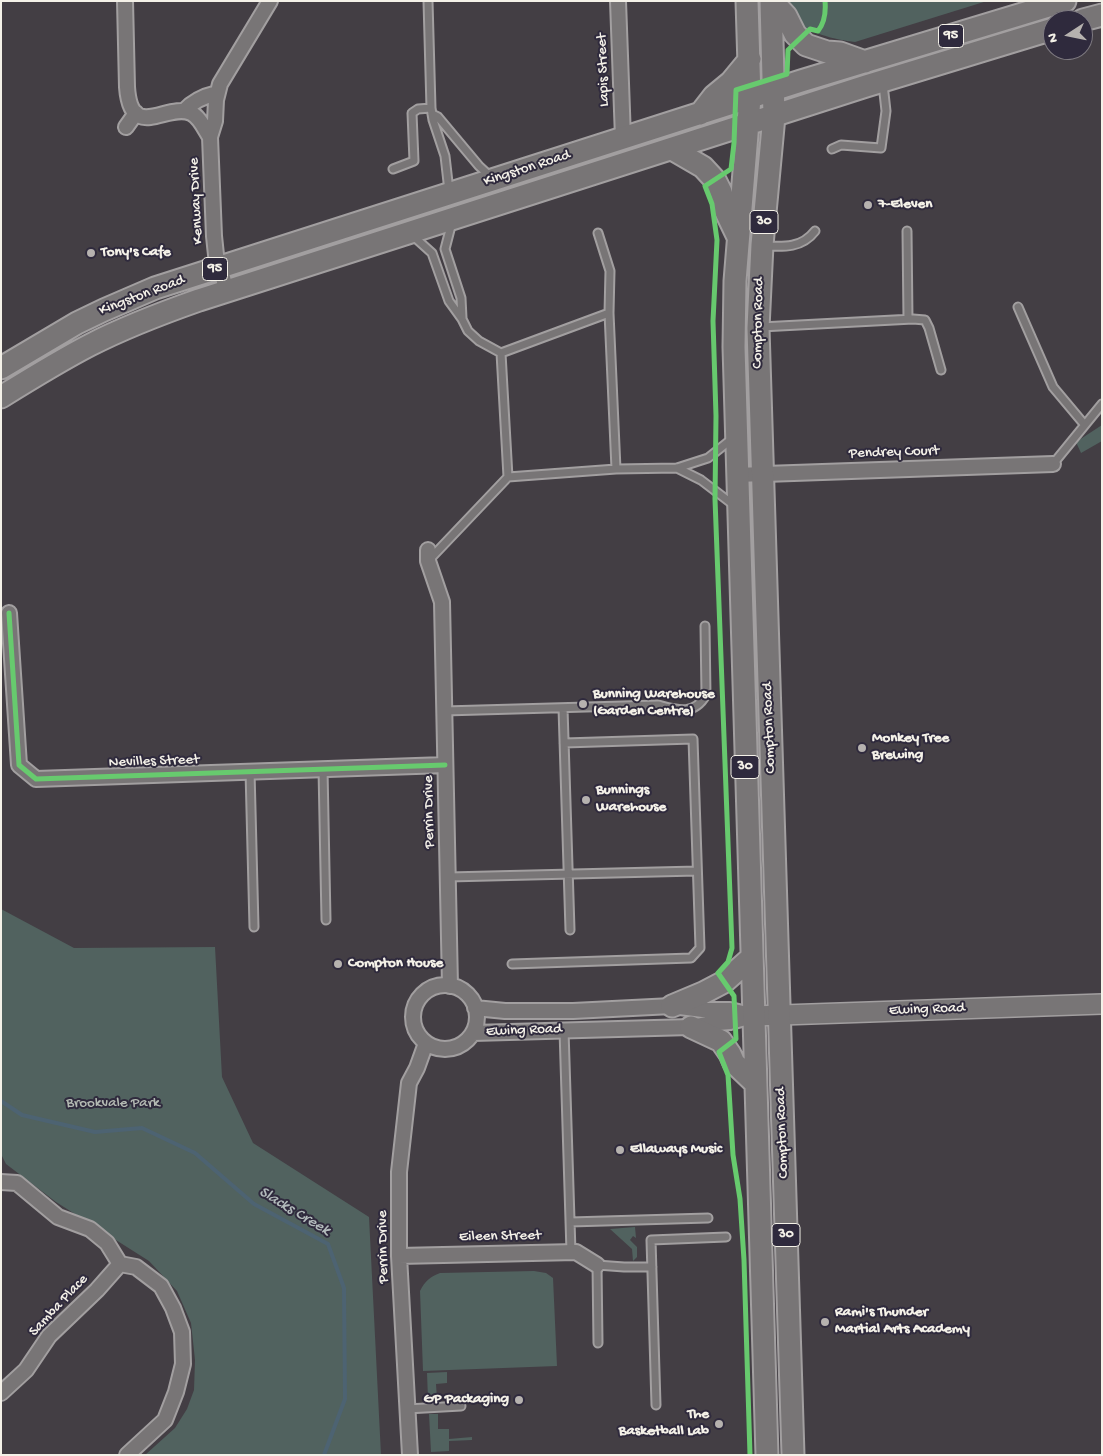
<!DOCTYPE html>
<html>
<head>
<meta charset="utf-8">
<style>
	body { margin:0 }
	#map { position:relative; width:1103px; height:1456px; overflow:hidden; background:#433e44; font-family:"Gochi Hand",sans-serif }
	canvas { display:block }
	.frame { position:absolute; inset:0; border:2px solid #f4f1e8; pointer-events:none }
	.north { position:absolute; left:1043px; top:10px; width:50px; height:50px; box-sizing:border-box; background:#2f2a3d; border:1px solid #7e7a81; border-radius:50%; rotate:259deg; font-size:14px; font-weight:700; line-height:20px; text-align:center; color:#f4f1e8 }
	.north::after { content:''; display:block; margin:auto; width:18px; height:22px; background:#b6b2af; clip-path:polygon(50% 0,100% 100%,50% 72%,0 100%) }
</style>
</head>
<body>
<div id="map">
<canvas width="1103" height="1456"></canvas>
<div class="frame"></div>
<div class="north">N</div>
</div>
<script>
const c = document.querySelector('canvas').getContext('2d');
c.lineJoin = 'round';
function fill(path, color) { c.fillStyle = color; c.fill(path, 'evenodd'); }
function stroke(path, color, width, dash) { c.strokeStyle = color; c.lineWidth = width; c.lineCap = dash ? 'butt' : 'round'; c.setLineDash(dash || []); c.stroke(path); }
function write(font, color, halo, rows, align = 'center') {
  c.font = font + ' "Gochi Hand",sans-serif'; c.lineWidth = 4; c.setLineDash([]); c.textBaseline = 'middle'; c.strokeStyle = halo; c.fillStyle = color; for (const [text, x, y, turn = 0] of rows) {
    c.save(); c.translate(x, y); c.rotate((+turn || 0) * Math.PI / 180); c.textAlign = isNaN(turn) ? turn : align; if (halo) c.strokeText(text, 0, 0); c.fillText(text, 0, 0); c.restore();
  }
}
fill(new Path2D(`
	M 787,1 L 987,1 L 855,42 C 837,40 804,33 793,16 C 791,12 789,6 787,1 Z
	M 1102,425 L 1102,441 L 1081,453 L 1076,442 Z
	M 1,909 L 74,948 L 215,947 L 222,1077 L 253,1143 L 369,1217 L 381,1455 L 145,1455 L 175,1428 L 187,1409 L 194,1390 L 195,1360 L 191,1323 L 177,1291 L 149,1261 L 56,1202 L 6,1164 L 1,1154 Z
	M 635,1227 L 636,1238 L 633,1236 L 630,1240 L 637,1247 L 637,1257 L 633,1261 L 632,1249 L 610,1229 Z
	M 534,1271 L 546,1273 L 553,1278 L 557,1366 L 423,1371 L 420,1291 C 425,1281 430,1277 440,1273 Z
	M 447,1372 L 447,1383 L 436,1384 L 437,1399 L 428,1399 L 427,1373 Z
	M 429,1414 L 438,1414 L 438,1429 L 449,1429 L 449,1439 L 472,1437 L 472,1440 L 449,1441 L 449,1451 L 431,1452 Z`), '#51625f');
stroke(new Path2D(`
	M 1,1101 L 22,1115 L 95,1132 L 142,1128 L 195,1153 L 254,1204 L 328,1244 L 344,1288 L 345,1399 L 324,1455`), '#4d6372', 4);
const service = new Path2D(`
	M 428,1 L 431,108 L 433,120 L 445,156 L 449,191
	M 432,114 L 438,117 L 479,166 L 491,177
	M 832,149 L 841,145 L 881,148 L 886,111 L 883,84
	M 393,169 L 414,161 L 412,113 L 418,109 L 431,108
	M 452,222 L 445,249 L 461,298 L 462,318
	M 907,231 L 908,319
	M 598,233 L 610,271 L 609,313 L 616,469
	M 412,235 L 432,253 L 449,301 L 462,319 L 468,331 L 479,341 L 501,353 L 609,313
	M 765,246 C 784,247 802,248 815,231
	M 1018,307 L 1053,387 L 1084,424
	M 761,327 L 913,319 L 925,320 L 929,328 L 941,370
	M 501,353 L 508,477 L 616,469 L 677,468 L 708,458 L 733,438
	M 1053,464 L 1102,404
	M 677,468 L 701,480 L 735,506
	M 429,560 L 508,477
	M 563,708 L 570,930
	M 444,711 L 658,705 C 677,710 694,716 706,695 L 705,626
	M 323,769 L 326,920
	M 250,771 L 254,927
	M 448,877 L 697,871
	M 512,964 L 691,958 L 700,948 L 693,739 L 564,743
	M 564,1030 L 571,1252
	M 570,1222 L 708,1218
	M 598,1343 L 597,1265 L 624,1267 L 652,1267
	M 656,1405 L 651,1240 L 726,1237
	M 407,1409 L 461,1406`);
const minor = new Path2D(`
	M 125,1 L 127,87 C 131,143 167,102 191,113 C 200,117 205,130 210,137
	M 618,1 L 623,138
	M 184,111 C 193,101 204,96 217,93
	M 126,127 L 136,113
	M 227,291 L 216,255 L 214,236 L 210,137 L 215,121 L 216,100 L 220,84 L 270,1
	M 736,475 L 1053,464
	M 428,550 L 428,561 L 442,602 L 450,986
	M 9,613 L 19,765 L 36,779 L 445,765
	M413 1017a32 32 0 1 1 64 0a32 32 0 1 1-64 0Z
	M 475,1008 L 505,1011 L 573,1011 L 672,1006 L 703,1010 L 730,1010 L 751,1015
	M 473,1033 L 691,1027 L 706,1024 L 730,1022 L 753,1016
	M 1,1182 L 17,1183 L 58,1217 L 90,1229 L 107,1243 L 120,1264 L 136,1267 L 161,1286 L 173,1308 L 182,1332 L 183,1364 L 176,1392 L 165,1420 L 127,1455
	M 399,1256 L 576,1252 L 597,1265
	M 1,1393 L 26,1370 L 49,1336 L 97,1290 L 120,1264
	M 410,1455 L 399,1256 L 399,1172 L 409,1083 L 417,1068 L 426,1043`);
const secondary = new Path2D(`
	M 753,1016 L 1102,1004`);
const primary = new Path2D(`
	M 747,1 L 750,98 L 735,281 L 734,347 L 767,1455
	M 771,1 L 774,116 L 762,245 L 758,328 L 793,1455
	M 772,1 L 786,16 L 795,34 L 806,45 L 827,52 L 840,53 L 865,62
	M 1083,20 L 1102,15
	M 700,114 L 714,96 L 731,82 L 750,59
	M 672,149 L 703,167 L 715,180 L 721,192 L 725,210 L 738,237
	M 1,368 L 77,323 L 104,310 L 155,288 L 801,81 L 1065,1
	M 1,397 C 30,379 59,361 90,345 C 125,327 162,313 199,300 L 866,86 L 1053,29
	M 672,1006 L 703,993 L 724,982 L 751,958
	M 691,1027 L 721,1041 L 730,1054 L 734,1063 L 755,1083`);
stroke(service, '#a29fa0', 11);
stroke(minor, '#a29fa0', 18);
stroke(secondary, '#a29fa0', 22);
stroke(primary, '#a29fa0', 25);
stroke(service, '#787576', 7);
stroke(minor, '#787576', 14);
stroke(secondary, '#787576', 19);
stroke(primary, '#787576', 21);
stroke(new Path2D(`
	M 9,613 L 19,765 L 36,779 L 445,765
	M 750,1455 L 744,1260 L 740,1199 L 733,1155 L 728,1075 L 719,1052 L 736,1039 L 734,996 L 718,973 L 728,962 L 732,948 L 715,499 L 716,416 L 713,321 L 717,240 L 712,204 L 705,186 L 731,169 L 734,143 L 736,90 L 787,74 L 788,50 L 810,29 L 818,31 C 825,22 826,12 825,1`), '#67ca6e', 5);
for (const [x, y, r, color] of [
	[868,205,5,"#b6b2af"],
	[91,253,5,"#b6b2af"],
	[583,704,5,"#b6b2af"],
	[862,748,5,"#b6b2af"],
	[586,800,5,"#b6b2af"],
	[338,964,5,"#b6b2af"],
	[620,1150,5,"#b6b2af"],
	[825,1322,5,"#b6b2af"],
	[519,1400,5,"#b6b2af"],
	[719,1424,5,"#b6b2af"]
]) { const dot = new Path2D(); dot.arc(x, y, r, 0, 2 * Math.PI); c.fillStyle = color; c.fill(dot); stroke(dot, '#2f2a3d', 2); }
for (const [x, y, w] of [
	[951,36,25],
	[764,222,28],
	[215,269,25],
	[745,767,28],
	[786,1235,28]
]) { const box = new Path2D(); box.roundRect(x - w / 2, y - 11.5, w, 23, 4); c.fillStyle = '#2f2a3d'; c.fill(box); stroke(box, '#f4f1e8', 1); }
write('bold 14px', '#f4f1e8', null, [
	["95",951,36],
	["30",764,222],
	["95",215,269],
	["30",745,767],
	["30",786,1235]
]);
write('15px', '#f4f1e8', '#2f2a3d', [
	["Lapis Street",604,70,-92],
	["Kingston Road",527,169,-18],
	["Kenway Drive",197,201,-93],
	["Kingston Road",142,296,-21],
	["Compton Road",759,323,-89],
	["Pendrey Court",894,453,-2],
	["Compton Road",770,728,-92],
	["Nevilles Street",154,762,-2],
	["Perrin Drive",430,812,-91],
	["Ewing Road",927,1010,-2],
	["Ewing Road",524,1031,-2],
	["Compton Road",783,1133,-92],
	["Eileen Street",500,1237,-1],
	["Perrin Drive",384,1247,-91],
	["Samba Place",59,1306,-47]
]);
write('bold 15px', '#f4f1e8', '#2f2a3d', [
	["7-Eleven",878,205],
	["Tony's Cafe",101,253],
	["Bunning Warehouse",593,695],
	["(Garden Centre)",593,712],
	["Monkey Tree",872,739],
	["Brewing",872,756],
	["Bunnings",596,791],
	["Warehouse",596,808],
	["Compton House",348,964],
	["Ellaways Music",630,1150],
	["Rami's Thunder",835,1313],
	["Martial Arts Academy",835,1330],
	["GP Packaging",509,1400,"right"],
	["The",709,1415,"right"],
	["Basketball Lab",709,1432,"right"]
], 'left');
write('15px', '#b4bab3', '#2f2a3d', [
	["Brookvale Park",113,1104]
]);
write('italic 16px', '#b2babb', '#2f2a3d', [
	["Slacks Creek",294,1212,31]
]);
</script>
</body>
</html>
